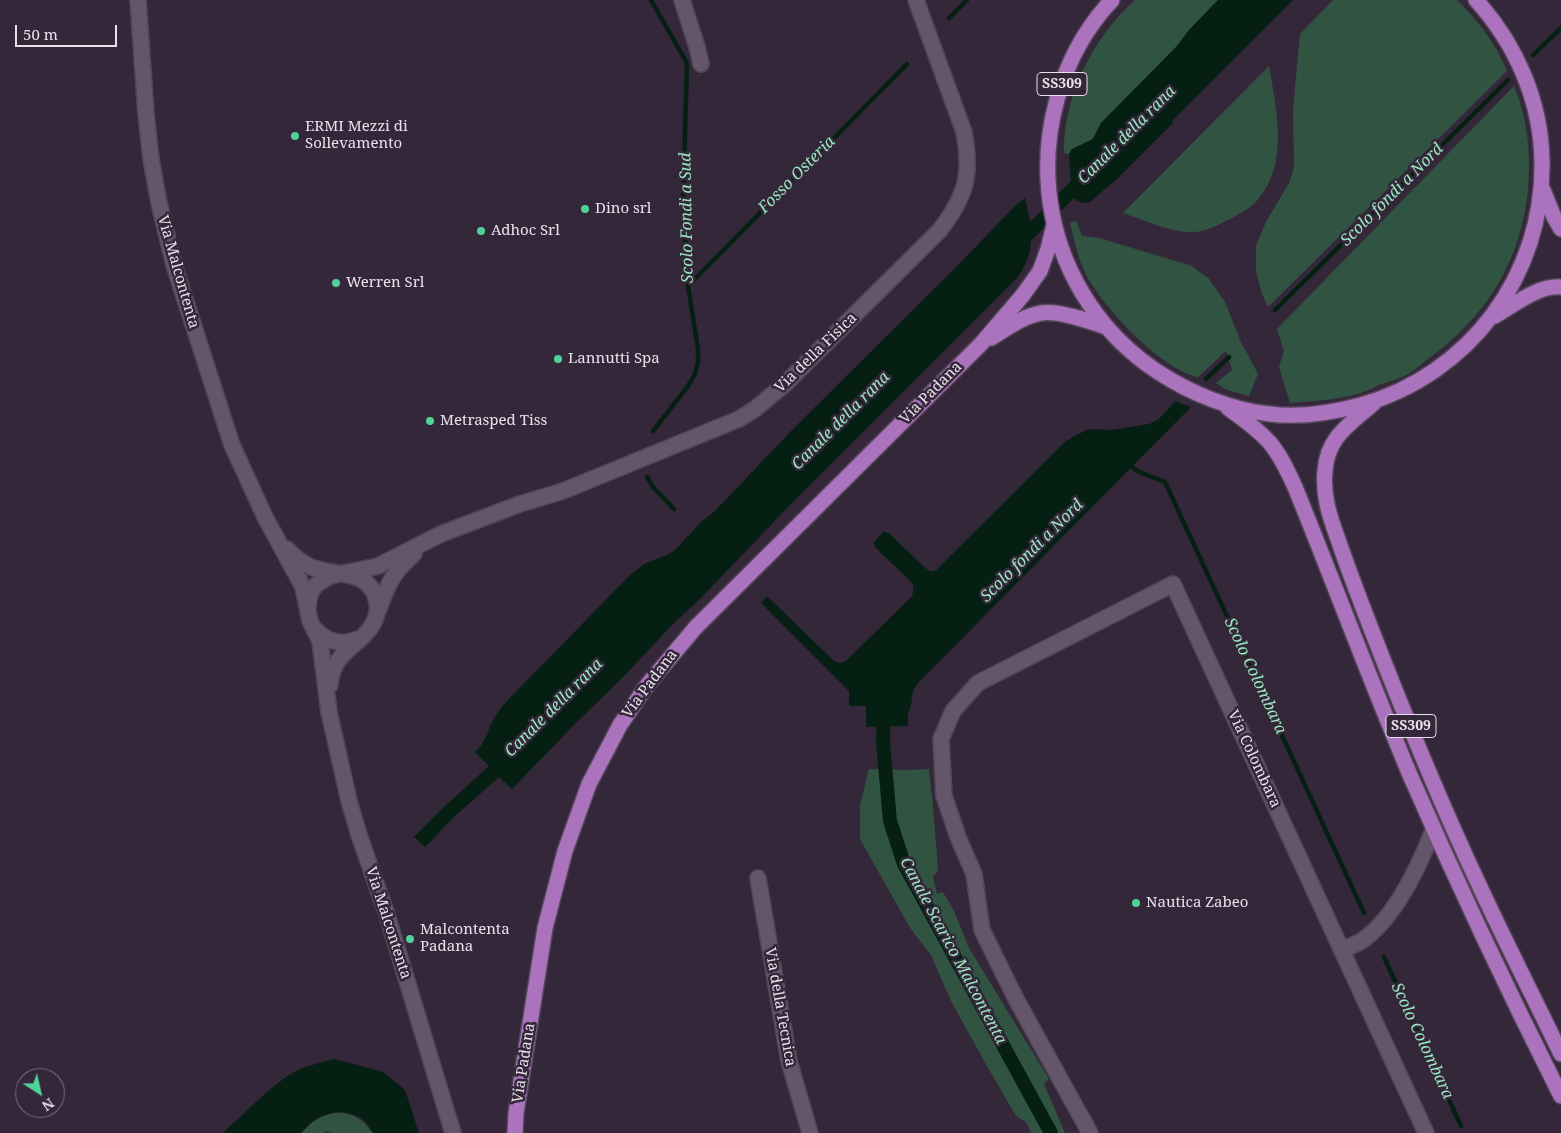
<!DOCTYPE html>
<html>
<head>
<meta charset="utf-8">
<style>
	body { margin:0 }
	#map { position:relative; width:1561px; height:1133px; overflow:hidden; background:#35273a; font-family:"Noto Serif",serif }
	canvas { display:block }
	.north { position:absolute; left:15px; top:1068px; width:50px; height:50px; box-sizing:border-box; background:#35273a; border:1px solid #7d7182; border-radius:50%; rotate:145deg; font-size:14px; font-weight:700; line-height:20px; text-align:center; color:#e9e0ed }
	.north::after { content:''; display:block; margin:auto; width:18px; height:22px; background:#4fd399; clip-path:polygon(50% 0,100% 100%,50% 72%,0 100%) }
	.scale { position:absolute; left:15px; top:25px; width:102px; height:22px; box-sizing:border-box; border:2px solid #e9e0ed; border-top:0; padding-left:6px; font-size:15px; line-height:18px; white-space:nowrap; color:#e9e0ed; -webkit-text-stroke:4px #35273a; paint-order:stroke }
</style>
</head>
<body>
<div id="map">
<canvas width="1561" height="1133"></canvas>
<div class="north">N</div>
<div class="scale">50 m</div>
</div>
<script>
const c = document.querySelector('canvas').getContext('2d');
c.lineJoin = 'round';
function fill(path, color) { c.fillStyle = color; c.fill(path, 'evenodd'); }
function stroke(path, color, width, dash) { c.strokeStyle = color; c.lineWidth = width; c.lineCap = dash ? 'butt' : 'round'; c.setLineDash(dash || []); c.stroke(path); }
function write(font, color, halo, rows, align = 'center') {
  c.font = font + ' "Noto Serif",serif'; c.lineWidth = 5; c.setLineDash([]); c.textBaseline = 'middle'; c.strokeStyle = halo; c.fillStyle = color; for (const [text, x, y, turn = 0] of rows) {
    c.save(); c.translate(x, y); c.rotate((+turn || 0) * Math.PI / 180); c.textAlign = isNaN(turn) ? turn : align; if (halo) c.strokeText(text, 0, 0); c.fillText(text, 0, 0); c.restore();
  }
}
fill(new Path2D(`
	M 1135,0 L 1218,0 L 1189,30 L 1177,46 L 1101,123 L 1093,139 L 1072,149 L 1069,154 L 1064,153 C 1063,97 1093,37 1135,0 Z
	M 1333,0 L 1457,0 C 1478,20 1496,44 1507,71 L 1268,307 L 1262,294 L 1256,272 L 1256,246 L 1266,222 L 1289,183 L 1294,168 L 1293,110 L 1300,34 Z
	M 1269,66 C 1276,108 1289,162 1259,198 C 1253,207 1241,213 1232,218 C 1220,224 1206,232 1193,232 C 1171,233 1144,220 1123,213 Z
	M 1514,86 C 1528,119 1531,154 1528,190 C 1521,260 1488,314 1432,356 C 1424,362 1416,369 1408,374 C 1399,379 1389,382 1379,385 C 1371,389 1363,393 1354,395 C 1333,400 1312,401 1290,403 L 1279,367 L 1284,351 L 1277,329 Z
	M 1076,221 L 1082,236 L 1099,238 L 1192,266 L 1209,279 L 1225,302 L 1240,340 L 1258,374 L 1249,396 L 1227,390 L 1216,383 L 1232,370 L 1226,351 L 1198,377 C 1161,370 1097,302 1083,268 C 1077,254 1074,238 1070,223 Z
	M 869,769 L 908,770 L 929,769 L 934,817 L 938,870 L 933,877 L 937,894 L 943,892 L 954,911 L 969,948 L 1049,1079 L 1044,1084 L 1065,1133 L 1031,1133 L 1026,1122 L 1016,1116 L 987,1066 L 951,1001 L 931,955 L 910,928 L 860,839 L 860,805 Z
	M 340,1112 C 357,1116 362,1119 373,1133 L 332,1133 L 326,1131 L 323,1133 L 301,1133 C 315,1119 319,1116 340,1112 Z`), '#315442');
fill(new Path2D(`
	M 1218,0 L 1293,0 L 1173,120 L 1172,124 L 1117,179 L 1090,202 L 1084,203 L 1077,201 L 1073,196 L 1071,187 L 1069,154 L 1072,149 L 1093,139 L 1101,123 L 1177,46 L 1189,30 Z
	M 1025,198 C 1032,229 1037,249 1018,277 L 792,503 L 700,599 L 671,626 L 626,674 L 571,728 L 512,789 L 499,777 L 455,816 L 425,847 L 414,837 L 444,807 L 489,766 L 475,752 C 484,744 487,735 491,724 C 495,716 500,709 505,703 L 630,575 L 644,564 L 669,554 L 676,549 L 701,522 L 715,511 L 791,431 L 956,267 L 1016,205 Z
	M 1175,401 L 1191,407 L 918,683 L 913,691 L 911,706 L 908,713 L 908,726 L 866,727 L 866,706 L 849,706 L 849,691 L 761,603 L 767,596 L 834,661 L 839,663 L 846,661 L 911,597 C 914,592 914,588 912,583 L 875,547 L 874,542 L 884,531 L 891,535 L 924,567 L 930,571 L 935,571 L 1066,441 L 1086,430 L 1098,429 L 1110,430 L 1149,424 L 1159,419 Z
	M 335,1059 L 383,1072 L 405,1090 L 419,1133 L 373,1133 C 370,1129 367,1123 363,1120 C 351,1110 328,1110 315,1120 C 310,1123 305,1129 301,1133 L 223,1133 C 244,1114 274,1082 298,1070 C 310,1065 322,1062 335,1059 Z`), '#051f13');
stroke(new Path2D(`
	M 651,0 L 687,63 L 683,202 L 688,286 L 698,349 L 698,362 L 695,374 L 688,386 L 653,431
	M 949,18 L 967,0
	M 1533,55 L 1561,28
	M 688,286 L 907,64
	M 1275,310 L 1508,80
	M 1206,379 L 1229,357
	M 1128,464 L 1139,472 L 1165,482 L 1364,913
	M 647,477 L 653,487 L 674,509
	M 1384,957 L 1461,1126`), '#051f13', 4.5);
stroke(new Path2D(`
	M 1018,244 L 1084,178
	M 884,709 L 883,742 L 890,821 L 904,864 L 1051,1133`), '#051f13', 14);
const minor = new Path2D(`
	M 138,0 L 146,114 L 151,159 L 159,203 L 174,265 L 232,445 L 265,517 L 303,587 L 310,621 L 320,641 L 329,712 L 349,801 L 359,835 L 387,915 L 453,1133
	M 682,0 L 697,47 L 701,64
	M 287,549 C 294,557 302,563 311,567 C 336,577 370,568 377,602 C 378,610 377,617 373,624 C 358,649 333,650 330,685
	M 308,608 L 309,599 L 311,592 L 316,585 L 330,576 L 378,566 L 441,534 L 520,504 L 563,491 L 739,419 L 755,409 L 785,384 L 940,230 C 966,196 972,175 964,132 L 916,0
	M 379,609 C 387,585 394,571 414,554
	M 316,630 C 328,642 341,646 358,639
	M 758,878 L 789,1061 L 810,1133
	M 1342,950 C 1349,947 1357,944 1363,940 C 1396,917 1420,864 1434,828
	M 1090,1133 L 1016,999 L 982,930 L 974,874 L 958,837 L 944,796 L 941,739 L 953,711 L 978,683 L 1173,584 L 1426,1133`);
const major = new Path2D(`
	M 1112,0 C 1059,56 1038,139 1052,213 C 1064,278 1103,336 1158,372 C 1190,393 1231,410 1270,414 C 1300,418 1331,413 1361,405 C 1470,374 1544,275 1542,161 C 1541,101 1516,44 1476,0
	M 1543,190 L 1554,217 L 1561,229
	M 1495,316 C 1514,305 1538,285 1561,287
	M 991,338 C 1006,329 1023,316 1041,313 C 1058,310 1089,321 1106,327
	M 1374,403 C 1350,424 1327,437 1325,471 C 1322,499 1332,522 1341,548 C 1350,574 1360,600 1370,626 C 1404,714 1440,802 1480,887 C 1506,943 1534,998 1561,1054
	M 1228,408 C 1243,419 1258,429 1270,443 C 1281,456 1288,472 1295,487 C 1334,583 1370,680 1410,775 C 1457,883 1508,991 1561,1096
	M 515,1133 L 516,1113 L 545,928 L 565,851 L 589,784 L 620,725 L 648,684 L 696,627 L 981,344 L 1023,295 L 1040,271 L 1048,249 L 1054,225`);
stroke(minor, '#514556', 18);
stroke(major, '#514556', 18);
stroke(minor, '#64556a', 15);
stroke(major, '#ab72be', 15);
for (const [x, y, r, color] of [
	[295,136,5,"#4fd399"],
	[585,209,5,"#4fd399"],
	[481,231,5,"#4fd399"],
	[336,283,5,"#4fd399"],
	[558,359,5,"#4fd399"],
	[430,421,5,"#4fd399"],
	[1136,903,5,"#4fd399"],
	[410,939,5,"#4fd399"]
]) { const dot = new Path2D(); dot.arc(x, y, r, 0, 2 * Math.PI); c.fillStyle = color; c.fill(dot); stroke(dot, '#35273a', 2); }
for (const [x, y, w] of [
	[1062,84,50],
	[1411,726,50]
]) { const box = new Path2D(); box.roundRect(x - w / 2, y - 11.5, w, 23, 4); c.fillStyle = '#35273a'; c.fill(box); stroke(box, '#e9e0ed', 1); }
write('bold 14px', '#e9e0ed', null, [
	["SS309",1062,84],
	["SS309",1411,726]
]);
write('15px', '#e9e0ed', '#35273a', [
	["ERMI Mezzi di",305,127],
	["Sollevamento",305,144],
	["Dino srl",595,209],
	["Adhoc Srl",491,231],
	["Werren Srl",346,283],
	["Lannutti Spa",568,359],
	["Metrasped Tiss",440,421],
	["Nautica Zabeo",1146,903],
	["Malcontenta",420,930],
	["Padana",420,947]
], 'left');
write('15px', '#e9e0ed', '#35273a', [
	["Via Malcontenta",178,272,74],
	["Via della Fisica",816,353,-44],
	["Via Padana",931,393,-45],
	["Via Padana",650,684,-53],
	["Via Colombara",1254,759,65],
	["Via Malcontenta",388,923,72],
	["Via della Tecnica",780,1007,80],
	["Via Padana",524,1063,-81]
]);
write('italic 16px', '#98e7be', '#35273a', [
	["Canale della rana",1127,135,-45],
	["Fosso Osteria",797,175,-45],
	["Scolo fondi a Nord",1392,195,-45],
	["Scolo Fondi a Sud",687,218,-91],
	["Canale della rana",841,421,-45],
	["Scolo fondi a Nord",1032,551,-45],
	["Scolo Colombara",1255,676,65],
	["Canale della rana",554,708,-45],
	["Canale Scarico Malcontenta",953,951,62],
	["Scolo Colombara",1422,1041,65]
]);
</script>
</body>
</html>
